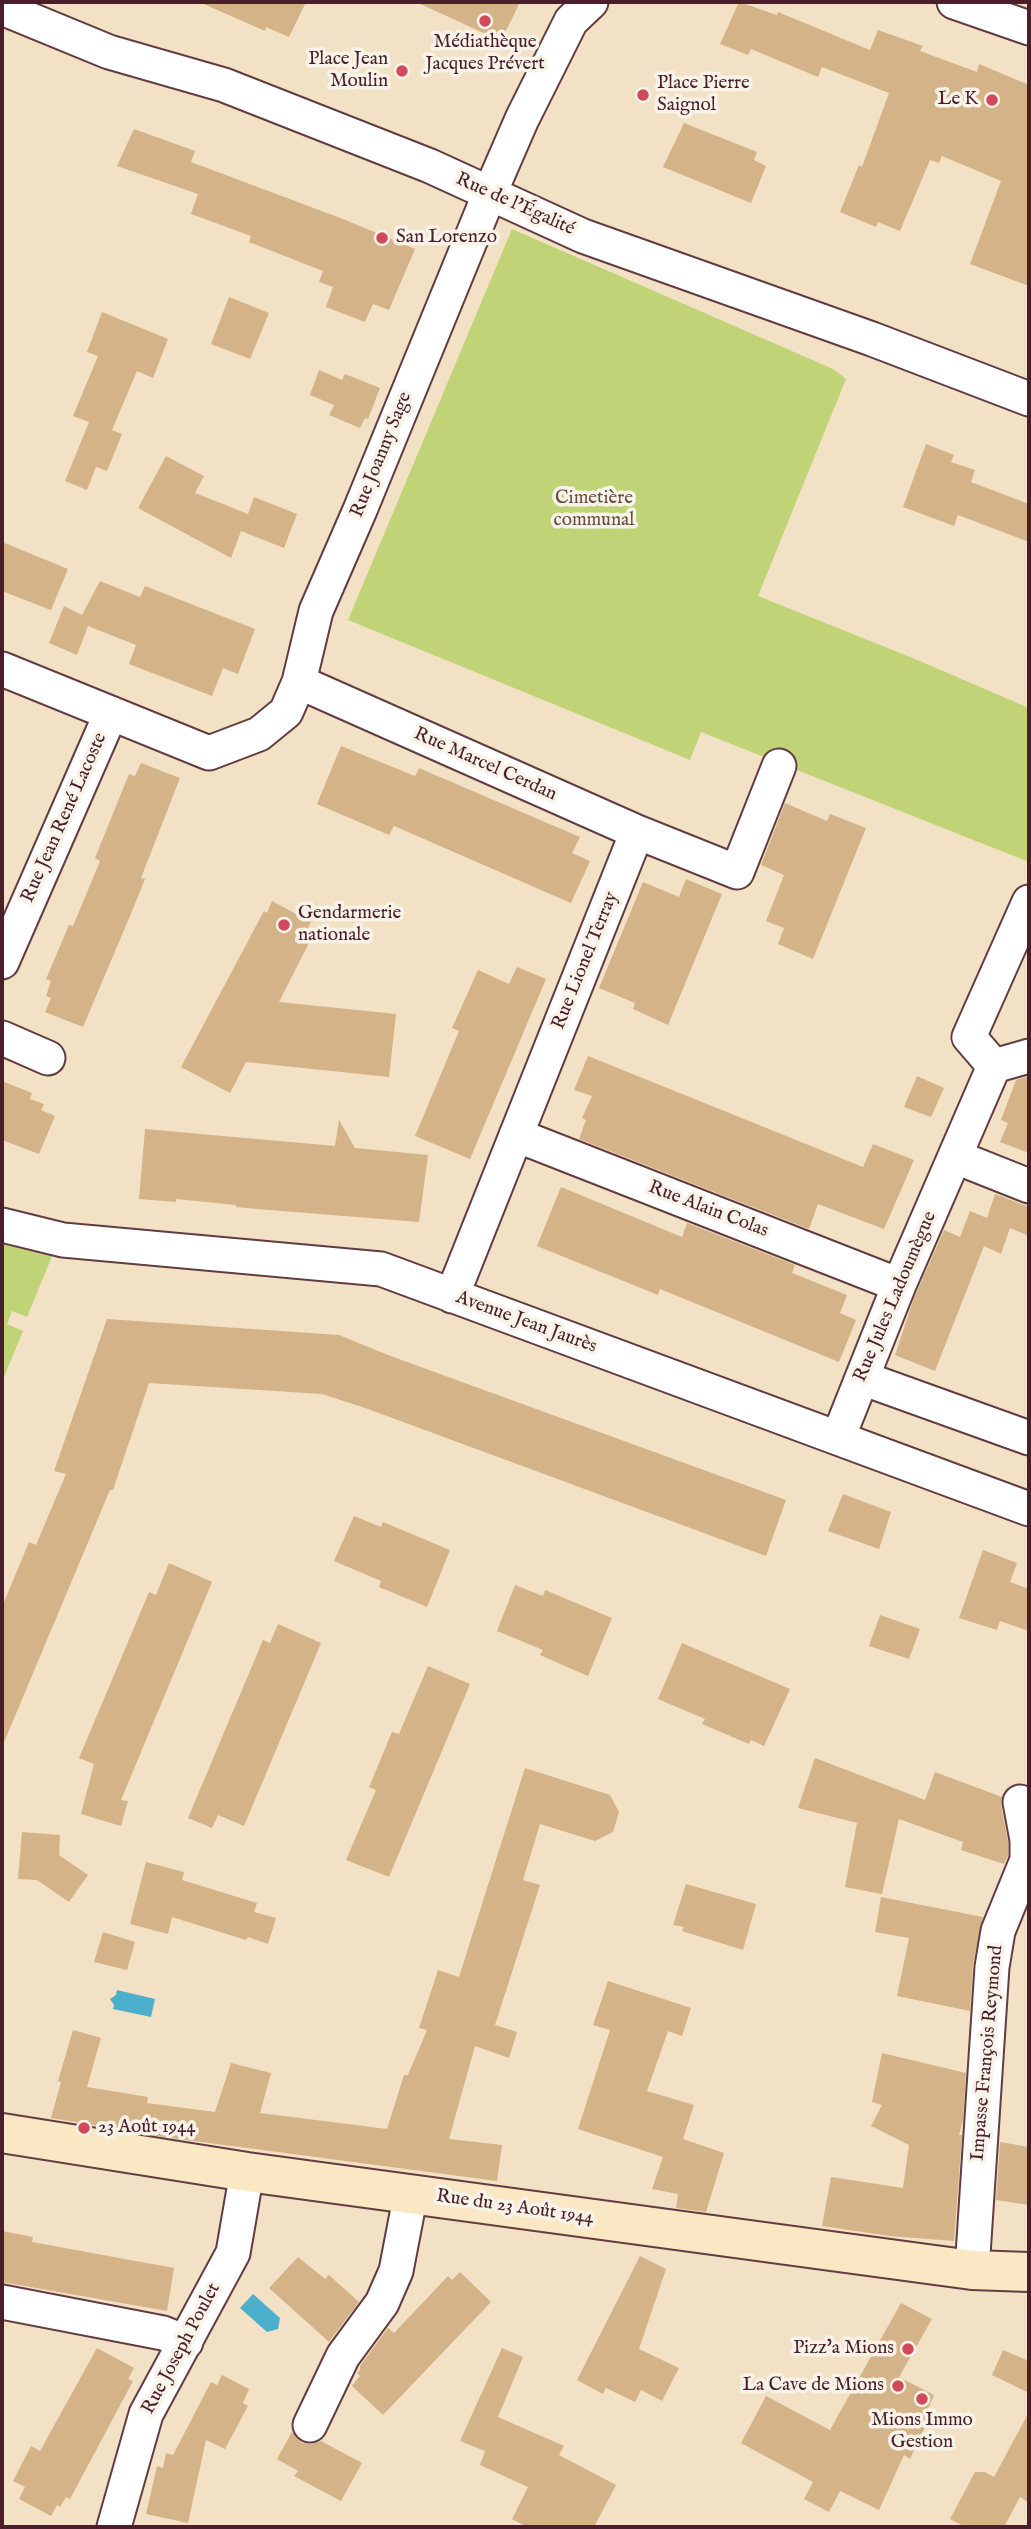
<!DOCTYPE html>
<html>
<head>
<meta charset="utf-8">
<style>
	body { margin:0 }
	#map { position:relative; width:1031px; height:2529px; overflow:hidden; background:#f2e1c4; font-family:"IM FELL English",serif }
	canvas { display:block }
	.frame { position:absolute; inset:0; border:4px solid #4a1f2b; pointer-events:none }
</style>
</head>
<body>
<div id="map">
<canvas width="1031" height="2529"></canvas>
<div class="frame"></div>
</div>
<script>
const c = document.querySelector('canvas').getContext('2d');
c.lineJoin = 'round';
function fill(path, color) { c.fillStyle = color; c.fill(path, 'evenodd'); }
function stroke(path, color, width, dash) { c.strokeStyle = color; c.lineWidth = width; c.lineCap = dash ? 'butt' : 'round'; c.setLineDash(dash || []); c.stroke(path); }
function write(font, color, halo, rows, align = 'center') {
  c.font = font + ' "IM FELL English",serif'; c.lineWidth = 7; c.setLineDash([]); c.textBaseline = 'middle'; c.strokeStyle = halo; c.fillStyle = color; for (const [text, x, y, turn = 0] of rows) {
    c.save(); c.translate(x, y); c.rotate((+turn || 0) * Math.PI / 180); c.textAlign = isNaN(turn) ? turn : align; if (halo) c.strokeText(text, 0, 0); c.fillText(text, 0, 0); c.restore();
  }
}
fill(new Path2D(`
	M 512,229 L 833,369 L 846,379 L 758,596 L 915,659 L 1029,708 L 1029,862 L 701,732 L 690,760 L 348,620 Z
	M 2,1239 L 53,1254 L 27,1317 L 12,1311 L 7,1324 L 23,1331 L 4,1377 L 2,1376 Z`), '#c0d477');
fill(new Path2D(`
	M 117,1990 L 155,1999 L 151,2017 L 113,2009 L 114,2005 L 110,1999 L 116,1995 Z
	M 253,2294 L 280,2318 L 278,2329 L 267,2332 L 240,2308 Z`), '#4cafcb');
fill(new Path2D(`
	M 199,2 L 306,2 L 289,37 L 266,27 L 265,31 Z
	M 416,2 L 520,2 L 501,41 Z
	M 739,2 L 777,15 L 778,12 L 870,50 L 878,30 L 923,46 L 920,51 L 977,72 L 979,64 L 1029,85 L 1029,286 L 970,264 L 1001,181 L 942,156 L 939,163 L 930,160 L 900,231 L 878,222 L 876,227 L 840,212 L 859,165 L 862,167 L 889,93 L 822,67 L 818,77 L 751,49 L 748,55 L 720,44 Z
	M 684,123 L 757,152 L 754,160 L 766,166 L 751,203 L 663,167 Z
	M 134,129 L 195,151 L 191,162 L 343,219 L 415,249 L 389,310 L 373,304 L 365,322 L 326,307 L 333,287 L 319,282 L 323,271 L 249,242 L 251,236 L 191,214 L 198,194 L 117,166 Z
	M 229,297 L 269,313 L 250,359 L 211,344 Z
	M 102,312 L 168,339 L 153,378 L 137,371 L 112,430 L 122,434 L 107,471 L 96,467 L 87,490 L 65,481 L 89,422 L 73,416 L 98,356 L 87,352 Z
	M 319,370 L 342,380 L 345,374 L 380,388 L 368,419 L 365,418 L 360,428 L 329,415 L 334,405 L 310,395 Z
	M 926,444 L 954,455 L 951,462 L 975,470 L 971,482 L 1029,504 L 1029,542 L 958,515 L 954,526 L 903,507 Z
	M 166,456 L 204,476 L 195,493 L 248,514 L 254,497 L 297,514 L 284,548 L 241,531 L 231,558 L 138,508 Z
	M 2,542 L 68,569 L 51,610 L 2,591 Z
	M 100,581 L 140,597 L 145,586 L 255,629 L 238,674 L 223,668 L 212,696 L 129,664 L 136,645 L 88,626 L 77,655 L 49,643 L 64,606 L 82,615 Z
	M 341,746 L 415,776 L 419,768 L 580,837 L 572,853 L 590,861 L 571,903 L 394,826 L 389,835 L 317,804 Z
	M 141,763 L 180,778 L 141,878 L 145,879 L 135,904 L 83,1027 L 45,1012 L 51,998 L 46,996 L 51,981 L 46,979 L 69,925 L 73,926 L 100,861 L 95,858 L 129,774 L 135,776 Z
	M 785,803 L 827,821 L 830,814 L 866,828 L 813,959 L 778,944 L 784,928 L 766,921 L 784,875 L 761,865 Z
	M 686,879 L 722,894 L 668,1025 L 633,1009 L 635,1003 L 599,988 L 643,882 L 679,897 Z
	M 272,901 L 311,922 L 305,933 L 312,937 L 279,1002 L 396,1014 L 389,1077 L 246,1062 L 230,1093 L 181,1067 L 264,911 L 267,913 Z
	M 517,967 L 546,979 L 470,1159 L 415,1136 L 459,1031 L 452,1028 L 478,970 L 509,984 Z
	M 588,1056 L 863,1167 L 873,1144 L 914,1160 L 884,1229 L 818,1204 L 809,1229 L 579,1139 L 586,1120 L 582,1118 L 592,1096 L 574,1090 Z
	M 917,1076 L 944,1088 L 931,1117 L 904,1107 Z
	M 1029,1076 L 1029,1153 L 1000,1142 L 1008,1123 L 1001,1120 L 1016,1080 Z
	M 2,1081 L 32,1093 L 30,1099 L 44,1104 L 41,1110 L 55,1116 L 39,1154 L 2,1140 Z
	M 339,1120 L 355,1148 L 428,1155 L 419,1222 L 257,1209 L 236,1207 L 236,1205 L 176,1199 L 176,1202 L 139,1199 L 145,1129 L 335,1146 Z
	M 561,1187 L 682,1237 L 687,1223 L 795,1265 L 792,1273 L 847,1295 L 840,1313 L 856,1320 L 839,1362 L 660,1289 L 658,1295 L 537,1246 Z
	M 995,1194 L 1029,1207 L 1029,1236 L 1010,1228 L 1001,1254 L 984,1246 L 935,1371 L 895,1355 L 914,1298 L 944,1230 L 960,1237 L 970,1211 L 987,1218 Z
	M 107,1319 L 339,1335 L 388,1355 L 786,1500 L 766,1556 L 368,1409 L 322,1394 L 149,1383 L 113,1490 L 110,1490 L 2,1747 L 2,1607 L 29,1542 L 36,1545 L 66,1474 L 54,1471 Z
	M 843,1494 L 891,1512 L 879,1549 L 828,1531 Z
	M 354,1516 L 381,1527 L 383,1522 L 450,1550 L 427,1607 L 379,1587 L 381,1581 L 334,1561 Z
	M 983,1550 L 1017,1563 L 1010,1582 L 1029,1589 L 1029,1631 L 1000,1621 L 997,1630 L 959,1618 Z
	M 169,1563 L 212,1582 L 121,1800 L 128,1801 L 121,1826 L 81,1814 L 94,1764 L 79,1758 L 149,1592 L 156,1595 Z
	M 515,1585 L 543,1596 L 545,1590 L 612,1618 L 588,1676 L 540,1655 L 543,1650 L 497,1631 Z
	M 880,1615 L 920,1629 L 909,1659 L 869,1646 Z
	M 278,1624 L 321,1643 L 244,1826 L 218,1815 L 212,1828 L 188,1818 L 263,1640 L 270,1643 Z
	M 682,1643 L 790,1689 L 764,1746 L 751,1740 L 749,1744 L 702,1724 L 705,1719 L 658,1699 Z
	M 428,1666 L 470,1684 L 389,1877 L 346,1860 L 376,1790 L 369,1787 L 392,1732 L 399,1734 Z
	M 815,1758 L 925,1800 L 935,1772 L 1002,1797 L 1001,1805 L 1008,1842 L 1008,1856 L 1004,1864 L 961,1850 L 963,1842 L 899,1819 L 882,1894 L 845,1887 L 857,1823 L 798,1808 Z
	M 525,1768 L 610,1795 L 619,1812 L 613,1832 L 595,1841 L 540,1824 L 523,1880 L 540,1885 L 495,2025 L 517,2032 L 509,2058 L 475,2046 L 449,2139 L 502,2145 L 497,2181 L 164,2137 L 51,2118 L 61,2082 L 58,2081 L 73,2030 L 101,2038 L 87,2087 L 148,2097 L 147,2103 L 215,2112 L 231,2063 L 271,2073 L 260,2113 L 387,2129 L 404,2075 L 408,2075 L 427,2030 L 419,2028 L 438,1970 L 459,1977 Z
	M 22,1832 L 60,1835 L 59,1855 L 88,1875 L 69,1902 L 37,1880 L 18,1879 Z
	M 146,1862 L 184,1872 L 182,1880 L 257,1903 L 254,1912 L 276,1918 L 268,1944 L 248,1937 L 246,1940 L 172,1917 L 168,1934 L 130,1924 Z
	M 686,1884 L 756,1904 L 743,1950 L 682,1931 L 684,1927 L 673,1925 Z
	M 881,1897 L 983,1917 L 973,1964 L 970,2011 L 897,1996 L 909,1938 L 875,1932 Z
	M 103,1932 L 135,1942 L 127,1970 L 94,1962 Z
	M 608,1981 L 691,2008 L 682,2036 L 668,2031 L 647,2091 L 694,2105 L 683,2139 L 724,2153 L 706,2212 L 676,2208 L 678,2194 L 652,2189 L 663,2157 L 578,2129 L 610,2030 L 593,2025 Z
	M 882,2053 L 966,2073 L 963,2120 L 959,2135 L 962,2135 L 954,2241 L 890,2236 L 822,2226 L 831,2177 L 903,2188 L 909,2145 L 871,2126 L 882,2105 L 872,2102 Z
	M 1000,2142 L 1029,2147 L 1029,2205 L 996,2200 Z
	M 2,2231 L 33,2237 L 32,2242 L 174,2268 L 167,2311 L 2,2282 Z
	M 640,2256 L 666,2269 L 639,2349 L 679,2368 L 662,2401 L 641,2390 L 635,2402 L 606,2388 L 603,2394 L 577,2380 Z
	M 298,2257 L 325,2279 L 329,2275 L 359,2302 L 329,2342 L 269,2288 Z
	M 460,2272 L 491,2302 L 383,2415 L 352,2386 L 360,2376 L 357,2373 L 360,2370 L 360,2366 L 388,2328 L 394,2333 L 448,2276 L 452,2280 Z
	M 901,2303 L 932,2319 L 899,2377 L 934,2395 L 927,2411 L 931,2414 L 910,2459 L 904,2455 L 879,2510 L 840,2491 L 829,2512 L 804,2499 L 813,2482 L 741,2443 L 766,2396 L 830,2430 Z
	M 97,2348 L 134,2368 L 128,2379 L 133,2381 L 70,2499 L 66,2497 L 60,2507 L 57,2505 L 51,2516 L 19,2499 L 25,2487 L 13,2481 L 31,2446 L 40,2451 Z
	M 502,2348 L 523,2357 L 498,2417 L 564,2446 L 559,2455 L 616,2485 L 594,2527 L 527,2527 L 512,2519 L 528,2487 L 480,2465 L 485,2451 L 460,2441 Z
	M 1003,2350 L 1029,2361 L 1029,2393 L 992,2375 Z
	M 222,2375 L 249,2389 L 243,2403 L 248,2406 L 225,2449 L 206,2440 L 188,2523 L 146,2514 L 157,2466 L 163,2468 L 166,2453 L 173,2455 L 211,2382 L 217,2385 Z
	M 1029,2412 L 1029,2503 L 1020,2497 L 1004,2527 L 965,2527 L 950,2519 L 975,2472 L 985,2472 L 994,2477 Z
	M 292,2432 L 302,2443 L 312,2444 L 321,2441 L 362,2463 L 341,2501 L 294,2476 L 298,2471 L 277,2459 Z`), '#d4b388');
const minor = new Path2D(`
	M 591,2 L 571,21 L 522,119 L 489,195 L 360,510 L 316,611 L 299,682 L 637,832
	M 954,2 L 1029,28
	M 2,8 L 109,52 L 224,85 L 430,166 L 583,236 L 872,339 L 1029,399
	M 2,669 L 209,753 L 259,734 L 286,712 L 299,682
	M 2,962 L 111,713
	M 2,1038 L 48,1058
	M 994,1066 L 969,1037 L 1029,902
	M 516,1135 L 899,1285
	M 956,1157 L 1029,1186
	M 2,1225 L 63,1240 L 381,1269 L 1029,1509
	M 452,1296 L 637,832 L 737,872 L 779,766
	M 862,1378 L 1029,1438
	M 838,1438 L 899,1285 L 994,1066 L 1029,1056
	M 972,2270 L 992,1967 L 998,1931 L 1027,1860 L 1027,1840 L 1020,1802
	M 2,2302 L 163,2333 L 186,2342
	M 310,2425 L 343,2356 L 382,2303 L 396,2271 L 411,2193
	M 114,2527 L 146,2414 L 233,2253 L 247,2172`);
const secondary = new Path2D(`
	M 2,2133 L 247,2172 L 816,2249 L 972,2270 L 1029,2272`);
stroke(minor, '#633c42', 37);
stroke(secondary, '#633c42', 42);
stroke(minor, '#fff', 33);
stroke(secondary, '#fae7c3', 38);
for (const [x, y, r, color] of [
	[485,21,7,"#d1495b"],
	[402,71,7,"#d1495b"],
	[643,95,7,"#d1495b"],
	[992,100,7,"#d1495b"],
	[382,238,7,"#d1495b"],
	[284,925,7,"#d1495b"],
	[84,2128,7,"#d1495b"],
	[908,2349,7,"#d1495b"],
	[898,2386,7,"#d1495b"],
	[922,2399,7,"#d1495b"]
]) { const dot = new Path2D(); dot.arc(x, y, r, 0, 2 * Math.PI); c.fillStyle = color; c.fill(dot); stroke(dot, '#f7f3e8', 2.5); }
write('19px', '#4a1f2b', '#f7f3e8', [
	["Médiathèque",485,43,"center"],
	["Jacques Prévert",485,65,"center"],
	["Place Jean",388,60],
	["Moulin",388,82],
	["Place Pierre",657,84,"left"],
	["Saignol",657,106,"left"],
	["Le K",978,100],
	["San Lorenzo",396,238,"left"],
	["Gendarmerie",298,914,"left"],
	["nationale",298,936,"left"],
	["23 Août 1944",98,2128,"left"],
	["Pizz'a Mions",894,2349],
	["La Cave de Mions",884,2386],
	["Mions Immo",922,2421,"center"],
	["Gestion",922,2443,"center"]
], 'right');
write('19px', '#4a1f2b', '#f7f3e8', [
	["Rue de l'Égalité",515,205,24],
	["Rue Joanny Sage",382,455,-68],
	["Rue Marcel Cerdan",485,765,24],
	["Rue Jean René Lacoste",65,818,-66],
	["Rue Lionel Terray",586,961,-68],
	["Rue Alain Colas",708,1210,21],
	["Rue Jules Ladoumègue",896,1297,-67],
	["Avenue Jean Jaurès",526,1323,20],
	["Impasse François Reymond",988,2053,-85],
	["Rue du 23 Août 1944",515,2208,8],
	["Rue Joseph Poulet",182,2349,-62]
]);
write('19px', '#684c3e', '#f7f3e8', [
	["Cimetière",594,499],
	["communal",594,521]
]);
</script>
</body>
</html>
